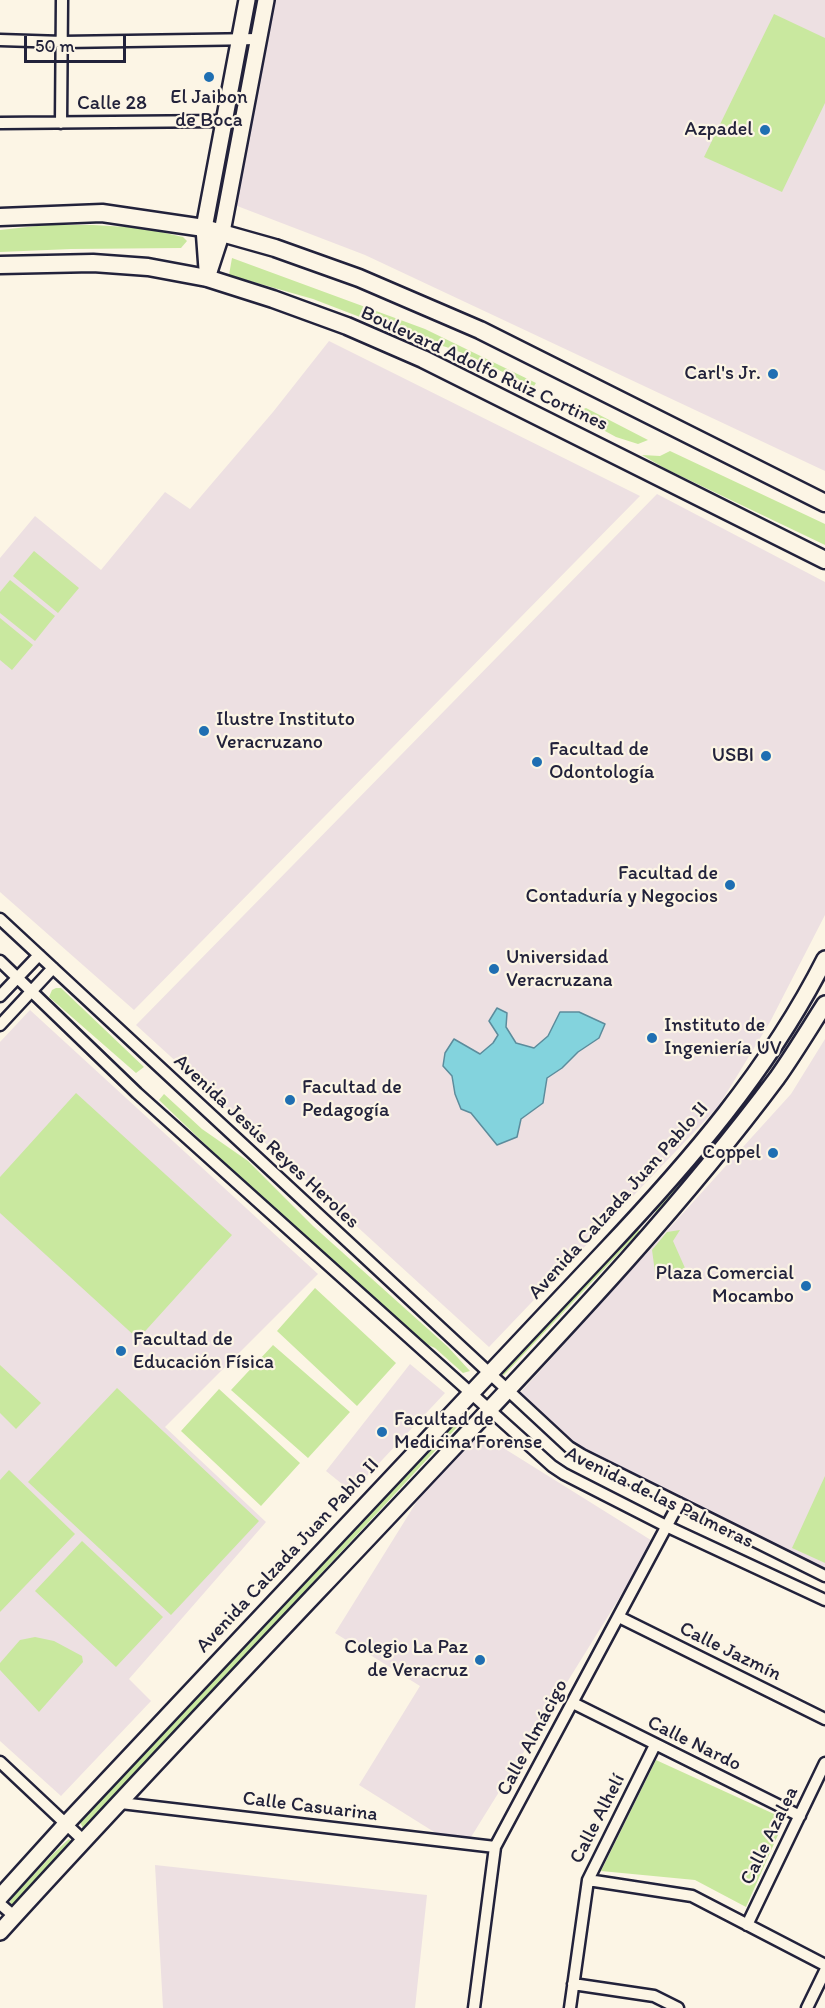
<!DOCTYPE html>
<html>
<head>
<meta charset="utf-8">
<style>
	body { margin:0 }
	#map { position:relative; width:825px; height:2008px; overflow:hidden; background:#fcf5e5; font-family:Itim,sans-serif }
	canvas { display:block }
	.scale { position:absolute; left:24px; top:36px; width:102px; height:27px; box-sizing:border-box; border:3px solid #22223b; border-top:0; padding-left:8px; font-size:18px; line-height:21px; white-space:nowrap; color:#22223b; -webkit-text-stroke:4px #fcf5e5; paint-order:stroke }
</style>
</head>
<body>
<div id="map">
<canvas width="825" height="2008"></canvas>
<div class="scale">50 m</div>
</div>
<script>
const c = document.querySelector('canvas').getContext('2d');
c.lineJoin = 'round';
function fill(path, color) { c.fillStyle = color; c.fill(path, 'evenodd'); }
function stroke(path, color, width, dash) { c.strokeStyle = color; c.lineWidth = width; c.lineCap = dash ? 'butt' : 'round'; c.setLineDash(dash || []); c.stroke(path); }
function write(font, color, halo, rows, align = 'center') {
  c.font = font + ' Itim,sans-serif'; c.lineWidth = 4.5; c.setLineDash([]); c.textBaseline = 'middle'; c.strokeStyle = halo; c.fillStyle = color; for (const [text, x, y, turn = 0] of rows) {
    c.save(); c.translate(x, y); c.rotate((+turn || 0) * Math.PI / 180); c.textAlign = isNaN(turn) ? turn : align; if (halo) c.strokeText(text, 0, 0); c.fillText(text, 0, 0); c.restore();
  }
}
fill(new Path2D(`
	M 274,0 L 825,0 L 825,471 L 365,255 L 232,204 Z
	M 329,341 L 640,496 L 134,1010 L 0,892 L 0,558 L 35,516 L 101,570 L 165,492 L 190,509 L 273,412 Z
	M 657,494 L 825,582 L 825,915 L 770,1022 L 718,1107 L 489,1347 L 136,1025 Z
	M 30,1010 L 318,1274 L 165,1427 L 266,1522 L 129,1679 L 151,1701 L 61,1796 L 0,1741 L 0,1042 Z
	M 825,1039 L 825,1573 L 582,1455 L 519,1394 L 791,1094 Z
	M 410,1364 L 445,1393 L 352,1492 L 326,1471 Z
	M 465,1424 L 654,1542 L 463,1850 L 359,1785 L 420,1686 L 335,1633 Z
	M 155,1865 L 427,1895 L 415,2008 L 163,2008 Z`), '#ede0e2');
fill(new Path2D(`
	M 774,14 L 825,38 L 825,103 L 782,192 L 704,157 Z
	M 46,225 L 93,225 L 143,228 L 183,237 L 187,241 L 181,248 L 71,249 L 0,252 L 0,230 Z
	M 232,258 L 425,329 L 536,383 L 534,386 C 498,372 463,348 425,342 L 313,299 L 229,275 Z
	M 586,408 L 648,440 L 638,444 L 616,437 L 581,418 L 579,413 L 581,410 Z
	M 670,451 L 825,524 L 825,545 L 666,469 L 642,455 L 660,456 Z
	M 34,551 L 79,588 L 58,613 L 13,576 Z
	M 10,580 L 55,616 L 35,641 L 0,613 L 0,592 Z
	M 0,618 L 33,645 L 12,670 L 0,660 Z
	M 56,988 L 61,988 L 144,1067 L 136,1073 L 49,997 L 52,990 Z
	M 760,1080 L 761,1085 L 723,1136 L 658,1212 L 653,1211 L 653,1206 L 755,1081 Z
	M 76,1093 L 232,1235 L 138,1339 L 0,1213 L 0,1177 Z
	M 164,1094 L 202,1129 L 248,1161 L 313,1226 L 448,1347 L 470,1371 L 463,1373 L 435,1348 L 422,1342 L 284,1220 L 159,1100 Z
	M 634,1227 L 638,1227 L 639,1232 L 504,1375 L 501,1374 L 499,1371 Z
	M 680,1230 L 673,1241 L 689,1277 L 661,1266 L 657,1273 L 655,1272 L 652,1250 L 667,1232 Z
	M 315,1288 L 396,1363 L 357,1406 L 277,1331 Z
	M 273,1345 L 350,1412 L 308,1458 L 231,1390 Z
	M 0,1365 L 41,1403 L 16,1429 L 0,1413 Z
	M 117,1388 L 259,1521 L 171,1615 L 28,1482 Z
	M 219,1389 L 300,1463 L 261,1506 L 181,1431 Z
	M 465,1410 L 470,1413 L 87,1826 L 83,1828 L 80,1822 Z
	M 9,1470 L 75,1534 L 0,1612 L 0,1480 Z
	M 825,1476 L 825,1563 L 792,1548 Z
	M 82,1541 L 163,1617 L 116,1667 L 35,1591 Z
	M 35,1637 L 54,1641 L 82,1656 L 83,1662 L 39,1712 L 0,1670 L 0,1663 L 20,1640 Z
	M 656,1760 L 785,1819 L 746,1907 L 695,1880 L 601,1871 Z
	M 69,1839 L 72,1841 L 71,1849 L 16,1903 L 12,1905 L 10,1902 L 12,1898 L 54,1853 Z`), '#c9e89f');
const water = new Path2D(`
	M 497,1008 L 507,1013 L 506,1027 L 516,1043 L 534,1048 L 548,1036 L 560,1012 L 579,1012 L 605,1024 L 599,1038 L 578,1052 L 562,1068 L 547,1078 L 543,1103 L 521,1119 L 517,1137 L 497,1145 L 471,1113 L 461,1109 L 455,1094 L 452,1076 L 443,1066 L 445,1053 L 454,1039 L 480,1054 L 493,1043 L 498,1035 L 489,1021 Z`);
fill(water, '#83d3dd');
stroke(water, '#5c8c9c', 1.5);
const street = new Path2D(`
	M 0,40 L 63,42 L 259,39
	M 0,123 L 225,121
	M 61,123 L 62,0
	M 0,919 L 569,1447 L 582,1455 L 825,1576
	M 0,961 L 137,1093 L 552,1466 L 564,1474 L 666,1526 L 825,1600
	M 0,996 L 39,955
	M 0,1025 L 53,968
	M 619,1617 L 825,1719
	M 573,1703 L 800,1816
	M 0,1762 L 83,1840
	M 121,1803 L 495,1847
	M 588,1880 L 692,1896 L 825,1965
	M 0,1904 L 14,1916
	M 747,1925 L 825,1763
	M 573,1984 L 654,1996 L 678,2008
	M 474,2008 L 495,1847 L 679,1503
	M 570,2008 L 588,1880 L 655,1745
	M 807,2008 L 825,1971`);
const secondary = new Path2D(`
	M 207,269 L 204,228 L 247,0
	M 207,278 L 222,232 L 266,0
	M 0,1897 L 66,1824 L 604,1252 C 688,1163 769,1070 825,959
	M 0,1932 C 150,1767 304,1607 457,1444 C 568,1326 680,1208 777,1078 C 794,1054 809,1029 825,1004`);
const primary = new Path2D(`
	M 0,217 L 102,213 L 204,228 L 275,248 L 359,278 L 480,330 L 825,503
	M 0,265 L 93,263 L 148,267 L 207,278 L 273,299 L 347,326 L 423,359 L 825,560`);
stroke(street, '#22223b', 15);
stroke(secondary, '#22223b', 20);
stroke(primary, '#22223b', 21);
stroke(street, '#fcf5e5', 10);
stroke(secondary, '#fcf5e5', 15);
stroke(primary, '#fcf5e5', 16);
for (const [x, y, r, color] of [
	[209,77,6,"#1f6fb2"],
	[765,130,6,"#1f6fb2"],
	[773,374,6,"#1f6fb2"],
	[204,731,6,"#1f6fb2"],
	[766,756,6,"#1f6fb2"],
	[537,762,6,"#1f6fb2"],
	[730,885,6,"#1f6fb2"],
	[494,969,6,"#1f6fb2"],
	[652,1038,6,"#1f6fb2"],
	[290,1100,6,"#1f6fb2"],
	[773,1153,6,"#1f6fb2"],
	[806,1286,6,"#1f6fb2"],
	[121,1351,6,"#1f6fb2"],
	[382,1432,6,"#1f6fb2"],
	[480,1660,6,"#1f6fb2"]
]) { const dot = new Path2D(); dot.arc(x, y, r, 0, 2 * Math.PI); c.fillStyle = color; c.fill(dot); stroke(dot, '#fcf5e5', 2); }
write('20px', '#22223b', '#fcf5e5', [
	["El Jaibon",209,98,"center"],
	["de Boca",209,121,"center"],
	["Azpadel",753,130],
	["Carl's Jr.",761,374],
	["Ilustre Instituto",216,720,"left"],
	["Veracruzano",216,743,"left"],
	["Facultad de",549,750,"left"],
	["Odontología",549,773,"left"],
	["USBI",754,756],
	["Facultad de",718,874],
	["Contaduría y Negocios",718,897],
	["Universidad",506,958,"left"],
	["Veracruzana",506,981,"left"],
	["Instituto de",664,1026,"left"],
	["Ingeniería UV",664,1049,"left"],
	["Facultad de",302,1088,"left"],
	["Pedagogía",302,1111,"left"],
	["Coppel",761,1153],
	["Plaza Comercial",794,1274],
	["Mocambo",794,1297],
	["Facultad de",133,1340,"left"],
	["Educación Física",133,1363,"left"],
	["Facultad de",394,1420,"left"],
	["Medicina Forense",394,1443,"left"],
	["Colegio La Paz",468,1648],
	["de Veracruz",468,1671]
], 'right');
write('20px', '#22223b', '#fcf5e5', [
	["Calle 28",112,104],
	["Boulevard Adolfo Ruiz Cortines",484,369,25],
	["Avenida Jesús Reyes Heroles",266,1142,43],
	["Avenida Calzada Juan Pablo II",619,1201,-48],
	["Avenida de las Palmeras",659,1498,26],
	["Avenida Calzada Juan Pablo II",288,1556,-47],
	["Calle Jazmín",730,1652,26],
	["Calle Almácigo",533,1738,-62],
	["Calle Nardo",694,1744,26],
	["Calle Casuarina",310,1807,7],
	["Calle Alhelí",598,1819,-63],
	["Calle Azalea",770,1836,-64]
]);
</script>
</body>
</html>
